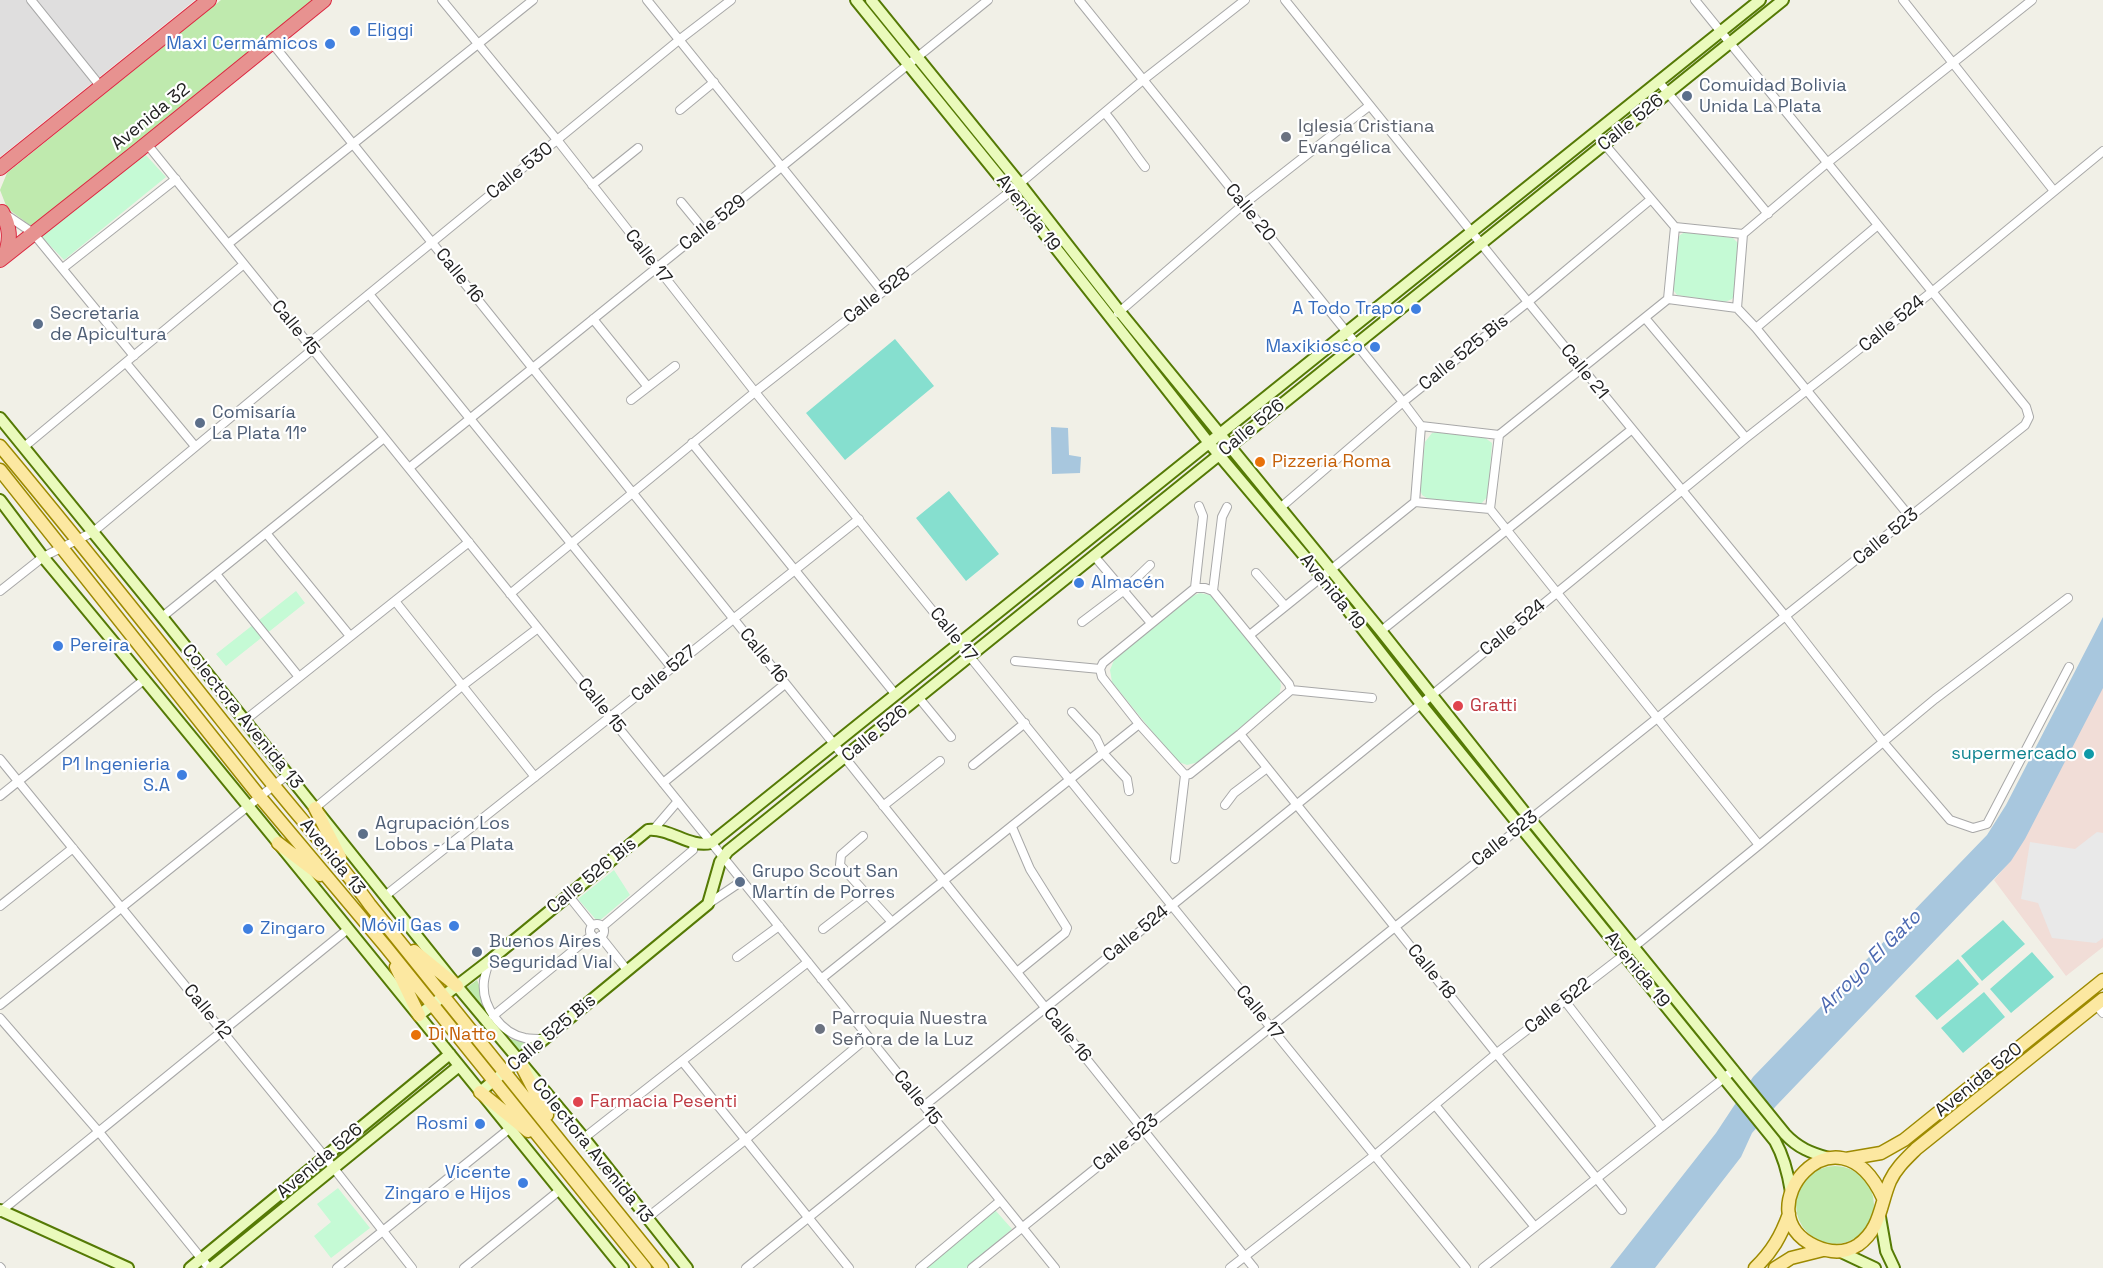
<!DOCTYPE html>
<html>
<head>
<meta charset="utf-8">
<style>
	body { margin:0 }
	canvas { display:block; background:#f1f0e7 }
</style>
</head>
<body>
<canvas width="2103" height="1268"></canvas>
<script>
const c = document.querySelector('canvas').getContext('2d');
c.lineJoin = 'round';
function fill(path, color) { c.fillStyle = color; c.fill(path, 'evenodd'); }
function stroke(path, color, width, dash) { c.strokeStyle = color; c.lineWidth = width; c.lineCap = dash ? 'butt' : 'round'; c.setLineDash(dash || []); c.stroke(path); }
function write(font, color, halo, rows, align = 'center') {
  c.font = font + ' "Space Grotesk",sans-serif'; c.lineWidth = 4.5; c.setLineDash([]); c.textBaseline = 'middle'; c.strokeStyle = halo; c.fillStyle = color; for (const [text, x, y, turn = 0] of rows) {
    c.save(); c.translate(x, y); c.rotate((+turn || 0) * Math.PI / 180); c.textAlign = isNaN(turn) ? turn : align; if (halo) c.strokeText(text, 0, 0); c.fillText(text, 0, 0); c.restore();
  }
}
fill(new Path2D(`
	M 0,0 L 195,0 L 0,157 Z`), '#dfdede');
fill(new Path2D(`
	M 2103,686 L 2103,947 L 2066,976 L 1994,880 L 2011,860 Z`), '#f1ddd7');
fill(new Path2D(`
	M 221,0 L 317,0 L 35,229 L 7,208 L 0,190 L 7,173 Z
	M 477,980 L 491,1016 L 509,1039 L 533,1043 L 519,1054 L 465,989 Z
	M1796 1205a39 39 0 1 1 78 0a39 39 0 1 1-78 0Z`), '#bfeaae');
fill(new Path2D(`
	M 144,153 L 166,177 L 64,260 L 41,236 Z
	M 1685,232 L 1733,238 L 1740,245 L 1736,293 L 1732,299 L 1725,302 L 1677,295 L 1671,287 L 1677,240 L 1680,235 Z
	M 1439,432 L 1484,437 L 1492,443 L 1488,496 L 1481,504 L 1430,500 L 1422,495 L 1420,489 L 1425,442 L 1432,433 Z
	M 296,591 L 305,603 L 226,666 L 216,654 Z
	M 1200,593 L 1214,596 L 1279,676 L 1281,686 L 1279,695 L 1199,762 L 1187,765 L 1176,761 L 1112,682 L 1110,670 L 1114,660 L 1190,597 Z
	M 614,870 L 630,895 L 598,922 L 578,899 Z
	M 338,1188 L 370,1228 L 331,1258 L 314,1236 L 331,1222 L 317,1204 Z
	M 995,1210 L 1012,1229 L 966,1268 L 926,1268 Z`), '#c5fad5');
fill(new Path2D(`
	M 895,339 L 934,386 L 845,460 L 806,413 Z
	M 949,491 L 999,554 L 966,581 L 916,518 Z
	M 2003,920 L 2025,944 L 1982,981 L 1961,956 Z
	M 2032,952 L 2054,977 L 2011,1013 L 1990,989 Z
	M 1958,959 L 1979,984 L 1937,1020 L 1915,996 Z
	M 1984,992 L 2005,1017 L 1963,1053 L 1941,1028 Z`), '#86dfcf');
fill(new Path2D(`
	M 2097,832 L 2103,833 L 2103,938 L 2096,943 L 2052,938 L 2038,903 L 2021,899 L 2030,842 L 2075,849 Z`), '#e9e9e9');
fill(new Path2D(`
	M 1051,427 L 1068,428 L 1069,455 L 1081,457 L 1080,473 L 1052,474 Z
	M 2103,617 L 2103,688 L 2025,839 L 2011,861 L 1776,1106 L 1752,1133 L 1741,1157 L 1655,1268 L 1610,1268 L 1716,1133 L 1753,1077 L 1987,835 L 2006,805 Z`), '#a8c7de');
const street = new Path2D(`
	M 31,0 L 101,87
	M 442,0 L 558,141 L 755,392 L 1466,1268
	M 647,0 L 882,291
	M 1079,0 L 1403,402 L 1421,426
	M 1285,0 L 1528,302 L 1786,617 L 1884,743 L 1950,820 L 1973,828 L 1987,824 L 2069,667
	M 1903,0 L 2054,191
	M 272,43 L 1254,1268
	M 1659,82 L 1768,214
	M 680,110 L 714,82
	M 1105,113 C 1120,131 1131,149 1145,167
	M 1595,133 L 1675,227
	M 147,144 L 1055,1268
	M 592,185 L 638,148
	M 681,202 L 704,230
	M 5,214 L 33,233 L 134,356
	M 1675,227 L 1743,234 L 1737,308 L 1668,299 Z
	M 1743,234 L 1827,163 L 2032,0
	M 228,244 L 533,0
	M 63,268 L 176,179
	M 369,294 L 672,668
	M 1737,308 L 1756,328 L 1910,517
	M 1118,313 L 1244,204 L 1369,106
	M 1645,318 L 1746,438
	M 593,319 L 648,387
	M 1756,328 L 1878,225
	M 308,344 L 679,40 L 731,0
	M 126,363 L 194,445
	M 631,400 L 675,366
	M 1421,426 L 1499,435 L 1490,509 L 1415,502 Z
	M 1499,435 L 1668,299
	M 692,443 L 896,695
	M 24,447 L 244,264
	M 409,468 L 988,0
	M 1280,508 L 1403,402 L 1528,302 L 1650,200
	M 1490,509 L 1759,845
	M 266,533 L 350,636
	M 1095,557 L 1151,623
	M 1256,573 L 1285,606
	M 216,574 L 299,677
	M 1195,588 L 1205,588 L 1213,591 L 1289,684 L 1291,690 L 1240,734 L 1190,774 L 1185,775 L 1139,724 L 1102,677 L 1100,669 L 1103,663 Z
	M 1195,588 L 1203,516 L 1199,506
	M 0,591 L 43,557 L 93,532 L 313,349
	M 1213,591 L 1222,517 L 1227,507
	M 510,594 L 755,392 L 1011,191 L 1143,80 L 1245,0
	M 395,601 L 535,777
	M 162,617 L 384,438
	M 1082,622 L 1123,591 L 1150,565
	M 1381,631 L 1631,430
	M 1251,634 L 1415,502
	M 1015,661 L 1100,669
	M 1291,690 L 1372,698
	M 919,698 L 951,737
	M 1072,712 L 1096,738 L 1103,753 L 1127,779 L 1129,791
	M 244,721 L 469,542
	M 1240,734 L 1622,1210
	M 0,759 L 325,1157 L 412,1268
	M 973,765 L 1025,723
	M 663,783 L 785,684
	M 0,796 L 145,679
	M 1225,805 L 1234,793 L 1267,768
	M 883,806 L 940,761
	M 315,808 L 462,686 L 538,628
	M 1012,827 L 1030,869 L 1067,928 L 1065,933 L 1017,972
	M 654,829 L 678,801
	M 863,836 L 841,855 L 840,865 L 892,922
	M 1175,859 L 1185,775
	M 568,895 L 592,925
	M 385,896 L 859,519
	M 708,904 L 742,881
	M 0,906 L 73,848
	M590 931a7 7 0 1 1 14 0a7 7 0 1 1-14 0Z
	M 602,927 L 693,850 L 694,843
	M 823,929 L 867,895
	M 600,936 L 627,970
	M 737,957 L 779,926
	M 489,962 C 487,968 485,974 484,981 C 481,1006 501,1033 525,1038 C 531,1039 539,1039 545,1039
	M 821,979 L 1139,724
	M 1565,1001 L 1662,1127
	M 0,1005 L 287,775
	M 2096,1005 L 2103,1013
	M 493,1016 L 592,935
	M 0,1018 L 99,1132 L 209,1268
	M 682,1061 L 849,1268
	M 1435,1105 L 1535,1227
	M 924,1106 L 1421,704 L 1746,438 L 1933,291 L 2103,151
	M 584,1138 L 808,962
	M 0,1212 L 348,929
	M 647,1218 L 745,1140 L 868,1037
	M 0,1267 L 1,1268
	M 337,1268 L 509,1129
	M 464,1268 L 560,1190
	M 746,1268 L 933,1117
	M 920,1268 L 1000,1201
	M 972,1268 L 1395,927 L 2025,425 L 2029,417 L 2026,407 L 1695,0
	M 1230,1268 L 1375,1155 L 1497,1053 L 1624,955 L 1759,845 L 1935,699 L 2068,598
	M 1483,1268 L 1734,1070`);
const secondary = new Path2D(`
	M 856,0 L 1011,191 L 1209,443 L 1322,577 L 1421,704 L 1775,1141 C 1784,1157 1788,1173 1791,1192
	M 871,0 L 1020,184 L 1120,312 L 1381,631 L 1530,819 L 1785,1134 C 1798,1148 1811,1153 1829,1158
	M 0,418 L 162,617 L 457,986 L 584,1138 L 687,1268
	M 0,500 L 43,557 C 239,792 430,1030 623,1268
	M 419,1015 L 489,961 L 648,830 C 671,828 689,848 711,843 L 1760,0
	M 480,1092 L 708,904 L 720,862 L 728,851 C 1082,569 1432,283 1783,0
	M 0,1210 L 128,1268
	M 1880,1217 L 1886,1251 L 1894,1268
	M 1841,1252 L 1875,1268
	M 190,1268 L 450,1054
	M 211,1268 L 459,1066`);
const primary = new Path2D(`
	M 0,446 C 88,551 173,659 258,766 C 295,813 335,856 370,905 L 662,1268
	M 0,470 L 260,797 L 386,947 L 645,1268
	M 315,808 L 340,857
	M 278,843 L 320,875
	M 414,951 L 457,986
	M 396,967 L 419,1015
	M 519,1061 L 547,1115
	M 480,1092 L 528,1131
	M 1846,1159 L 1881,1153 L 1904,1140 L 2103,980
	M 1883,1198 C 1837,1097 1742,1213 1815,1246 C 1830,1253 1844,1254 1858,1245 C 1881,1229 1880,1204 1890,1181 C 1896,1168 1906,1159 1916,1149 L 2103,999
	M 1755,1268 C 1772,1252 1781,1236 1789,1214
	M 1775,1268 L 1791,1258 L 1823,1250`);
const highway = new Path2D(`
	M 0,168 L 209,0
	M 2,212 C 10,227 11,239 5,256
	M 0,260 L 139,150 L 324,0`);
stroke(street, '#a8a8a8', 10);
stroke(secondary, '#557a05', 14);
stroke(primary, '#9d8a00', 15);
stroke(highway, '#db2840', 16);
stroke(street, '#fff', 8);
stroke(secondary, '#eafabc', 10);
stroke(primary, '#fce8a1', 12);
stroke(highway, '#e79290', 14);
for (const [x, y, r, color] of [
	[355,31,6,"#3f7fe0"],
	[330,44,6,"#3f7fe0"],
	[1687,96,6,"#5c6f8a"],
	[1286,137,6,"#6b7280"],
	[1416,309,6,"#3f7fe0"],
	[38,324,6,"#5c6f8a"],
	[1375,347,6,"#3f7fe0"],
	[200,423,6,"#5c6f8a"],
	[1260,462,6,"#e8710a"],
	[1079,583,6,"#3f7fe0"],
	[58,646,6,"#3f7fe0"],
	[1458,706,6,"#e0444e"],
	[2089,754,6,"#0f9aa8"],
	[182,775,6,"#3f7fe0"],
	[363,834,6,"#5c6f8a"],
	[740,882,6,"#5c6f8a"],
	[454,926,6,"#3f7fe0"],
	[248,929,6,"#3f7fe0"],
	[477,952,6,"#5c6f8a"],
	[820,1029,6,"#6b7280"],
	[416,1035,6,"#e8710a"],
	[578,1102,6,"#e0444e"],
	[480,1124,6,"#3f7fe0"],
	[523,1183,6,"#3f7fe0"]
]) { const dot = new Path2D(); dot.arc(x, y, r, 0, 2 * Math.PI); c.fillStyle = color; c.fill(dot); stroke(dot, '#fff', 2); }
write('18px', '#366cbe', '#fff', [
	["Eliggi",367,31,"left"],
	["Maxi Cermámicos",318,44],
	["A Todo Trapo",1404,309],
	["Maxikiosco",1363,347],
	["Almacén",1091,583,"left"],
	["Pereira",70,646,"left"],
	["P1 Ingenieria",170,765],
	["S.A",170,786],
	["Móvil Gas",442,926],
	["Zingaro",260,929,"left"],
	["Rosmi",468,1124],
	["Vicente",511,1173],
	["Zingaro e Hijos",511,1194]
], 'right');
write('18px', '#4e5e75', '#fff', [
	["Comuidad Bolivia",1699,86],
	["Unida La Plata",1699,107],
	["Secretaria",50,314],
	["de Apicultura",50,335],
	["Comisaría",212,413],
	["La Plata 11°",212,434],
	["Agrupación Los",375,824],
	["Lobos - La Plata",375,845],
	["Grupo Scout San",752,872],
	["Martín de Porres",752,893],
	["Buenos Aires",489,942],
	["Seguridad Vial",489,963]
], 'left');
write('18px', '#212121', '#fff', [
	["Avenida 32",151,117,-39],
	["Calle 526",1631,123,-39],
	["Calle 530",520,171,-39],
	["Avenida 19",1028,213,52],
	["Calle 20",1250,213,51],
	["Calle 529",713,223,-38],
	["Calle 17",648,257,52],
	["Calle 16",459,276,51],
	["Calle 528",877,296,-38],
	["Calle 524",1892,324,-39],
	["Calle 15",295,328,51],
	["Calle 525 Bis",1464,353,-39],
	["Calle 21",1584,372,51],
	["Calle 526",1252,428,-39],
	["Calle 523",1886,537,-39],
	["Avenida 19",1332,592,51],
	["Calle 524",1513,628,-39],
	["Calle 17",953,635,51],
	["Calle 16",763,656,51],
	["Calle 527",664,674,-39],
	["Calle 15",601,706,51],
	["Colectora Avenida 13",242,717,51],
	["Calle 526",875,734,-39],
	["Calle 523",1505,839,-38],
	["Avenida 13",332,857,51],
	["Calle 526 Bis",592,876,-39],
	["Calle 524",1136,934,-39],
	["Avenida 19",1637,970,51],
	["Calle 18",1431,972,51],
	["Calle 522",1558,1006,-38],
	["Calle 12",207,1012,51],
	["Calle 17",1259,1013,51],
	["Calle 525 Bis",552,1033,-40],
	["Calle 16",1067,1035,51],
	["Avenida 520",1979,1080,-39],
	["Calle 15",917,1098,51],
	["Calle 523",1126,1143,-39],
	["Colectora Avenida 13",592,1151,51],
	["Avenida 526",320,1161,-40]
]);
write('18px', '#5b616d', '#fff', [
	["Iglesia Cristiana",1298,127],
	["Evangélica",1298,148],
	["Parroquia Nuestra",832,1019],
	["Señora de la Luz",832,1040]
], 'left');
write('18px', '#c56008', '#fff', [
	["Pizzeria Roma",1272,462],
	["Di Natto",428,1035]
], 'left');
write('18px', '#be3a42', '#fff', [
	["Gratti",1470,706],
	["Farmacia Pesenti",590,1102]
], 'left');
write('18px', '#0d838f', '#fff', [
	["supermercado",2077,754]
], 'right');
write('italic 20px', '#4c69b1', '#fff', [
	["Arroyo El Gato",1870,962,-45]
]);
</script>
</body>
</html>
